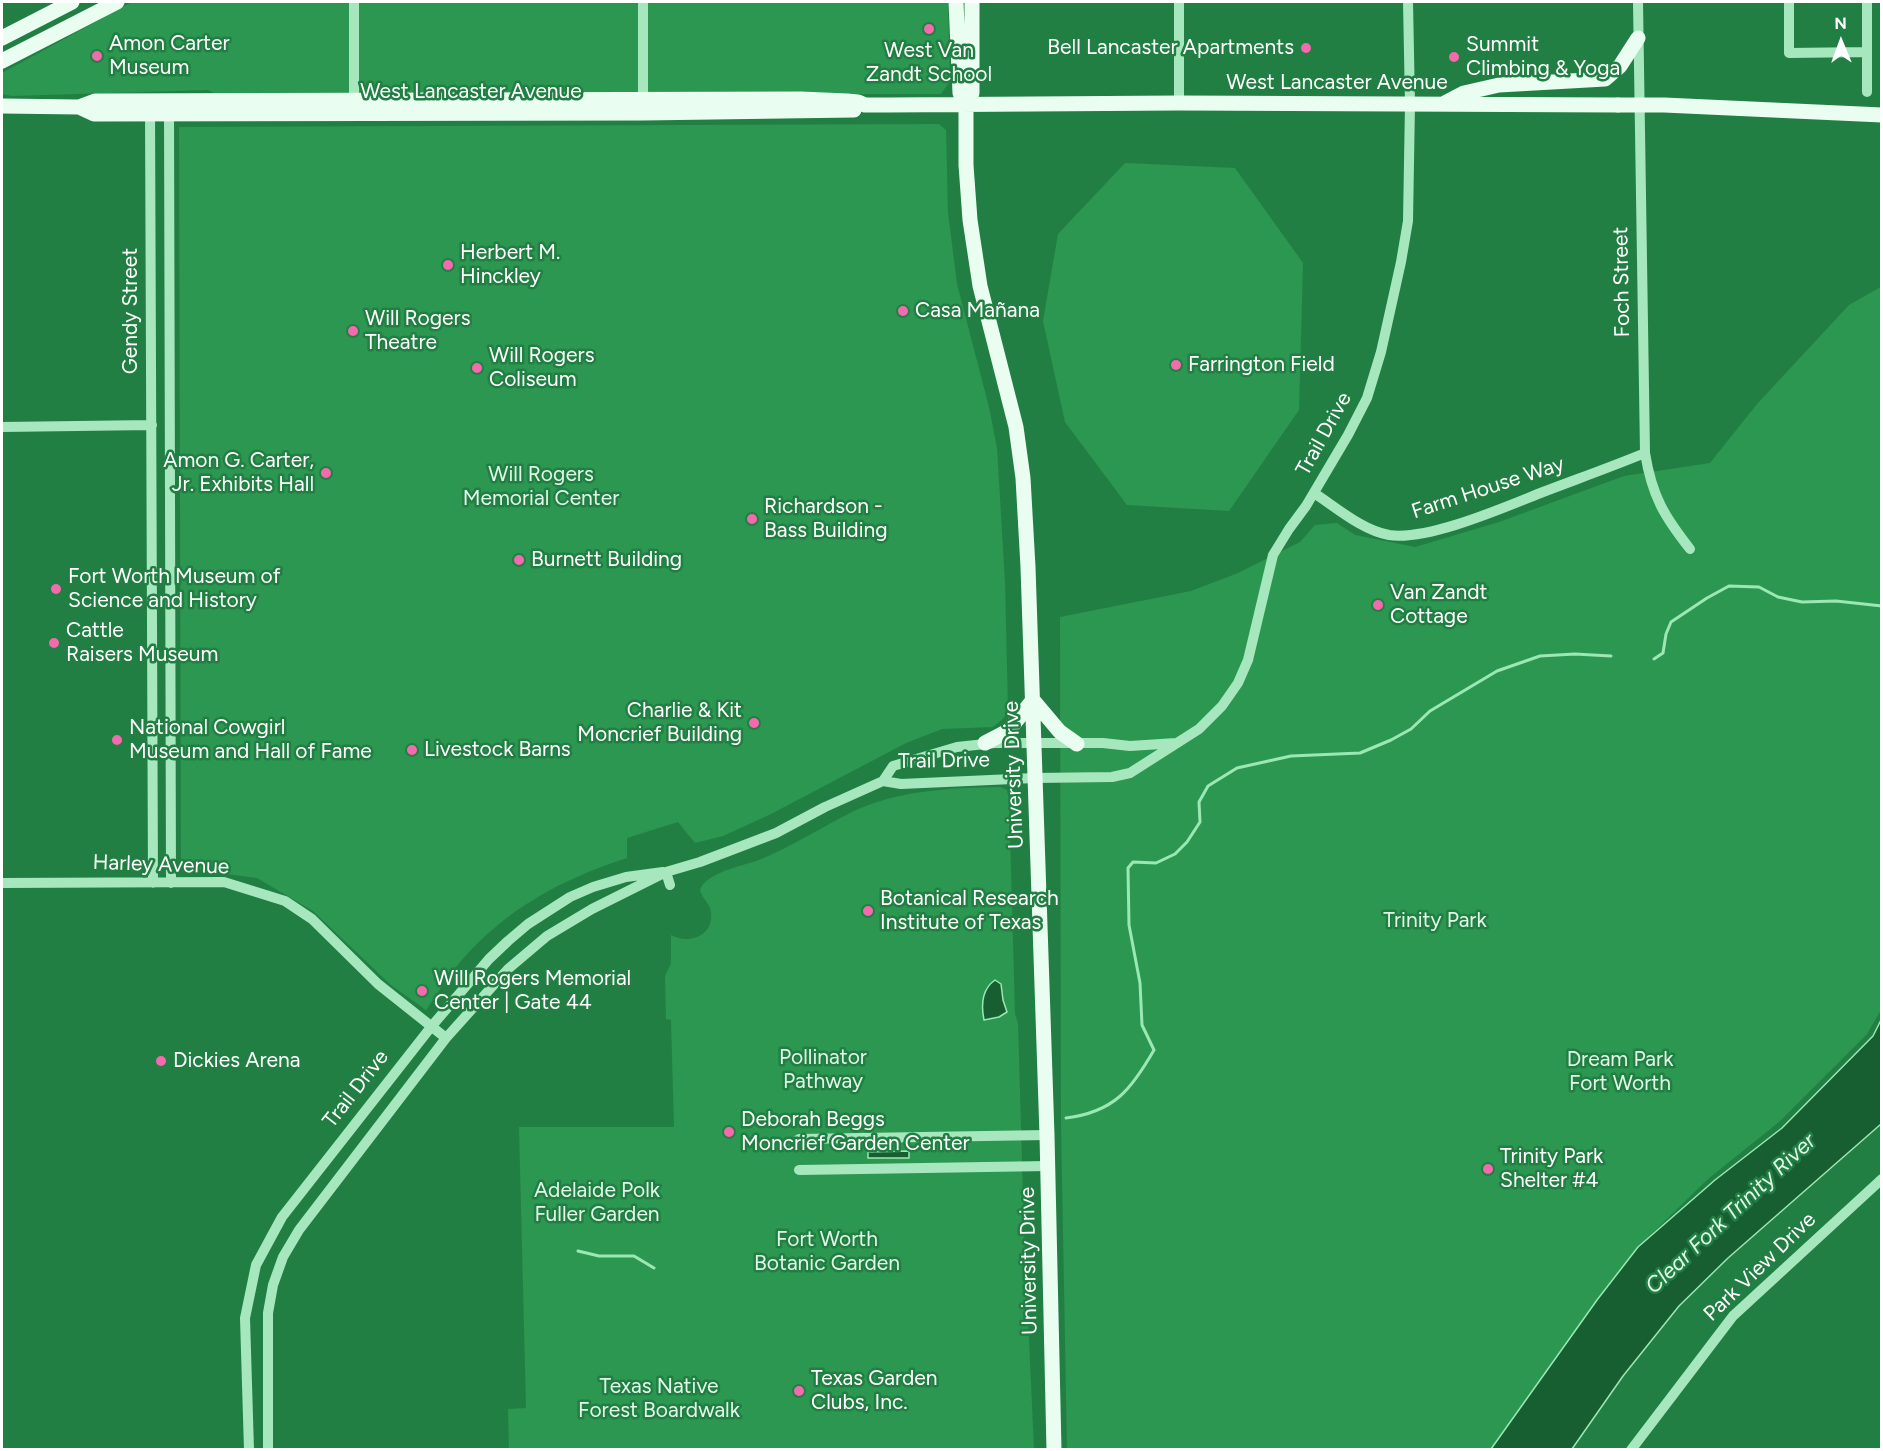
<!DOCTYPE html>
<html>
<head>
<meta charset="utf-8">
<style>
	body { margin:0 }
	#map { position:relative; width:1883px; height:1451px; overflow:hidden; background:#227f43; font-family:Figtree,sans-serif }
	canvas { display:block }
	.frame { position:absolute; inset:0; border:3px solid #fff; pointer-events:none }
	.north { position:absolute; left:1811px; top:12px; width:60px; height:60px; -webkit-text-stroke:4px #227f43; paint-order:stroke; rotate:359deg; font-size:16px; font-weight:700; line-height:24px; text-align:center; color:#fff }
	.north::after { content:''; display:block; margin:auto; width:21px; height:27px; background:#fff; clip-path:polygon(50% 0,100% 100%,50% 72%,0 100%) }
</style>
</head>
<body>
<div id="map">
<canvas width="1883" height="1451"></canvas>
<div class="frame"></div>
<div class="north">N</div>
</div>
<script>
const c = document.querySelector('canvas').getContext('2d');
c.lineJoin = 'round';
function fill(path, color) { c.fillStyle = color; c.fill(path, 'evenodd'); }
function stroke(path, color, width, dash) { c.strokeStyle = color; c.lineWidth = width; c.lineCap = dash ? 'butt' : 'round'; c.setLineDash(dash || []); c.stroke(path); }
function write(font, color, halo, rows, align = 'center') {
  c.font = font + ' Figtree,sans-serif'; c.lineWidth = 5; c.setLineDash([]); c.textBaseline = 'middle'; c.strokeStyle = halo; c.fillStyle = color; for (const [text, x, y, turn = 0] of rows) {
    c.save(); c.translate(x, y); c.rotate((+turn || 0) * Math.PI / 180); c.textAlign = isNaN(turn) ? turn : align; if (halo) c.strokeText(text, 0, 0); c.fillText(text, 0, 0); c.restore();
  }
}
fill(new Path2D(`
	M 132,2 L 948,2 L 950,81 L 941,94 L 218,95 L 208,90 L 12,96 L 2,94 L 2,73 Z
	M 939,124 L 946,130 L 948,213 L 957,284 L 989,407 L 997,448 L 1005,582 L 1008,711 L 1004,718 L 993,727 L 942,729 L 906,743 L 771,814 L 723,836 L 695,843 L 678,822 L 627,838 L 627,858 C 562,879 506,909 461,961 C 448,976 437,994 426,1010 L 391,985 L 313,911 L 257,878 L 181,868 L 179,127 Z
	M 1125,163 L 1235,168 L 1303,263 L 1299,410 L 1229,511 L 1127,505 L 1065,422 L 1043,321 L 1058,234 Z
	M 1879,288 L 1881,288 L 1881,1010 L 1867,1034 L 1779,1122 L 1708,1179 L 1638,1247 L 1597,1300 L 1491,1449 L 1067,1449 L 1061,1124 L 1060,617 L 1191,591 L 1238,573 L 1300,542 L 1315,525 L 1337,523 L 1355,535 L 1415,547 L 1499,522 L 1624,476 L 1710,463 L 1757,404 L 1849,305 Z
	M 1000,787 L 1007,790 L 1009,798 L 1015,1014 L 1018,1023 L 1024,1230 L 1034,1449 L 509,1449 L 508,1409 L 526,1408 L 519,1127 L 674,1127 L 671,1020 L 666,1019 L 665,976 L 671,963 L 671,935 C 689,945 714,936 711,912 C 710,903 702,899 700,890 C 707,872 742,866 759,860 C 790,847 819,829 848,814 C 895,790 949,788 1000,787 Z`), '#2c9750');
const water = new Path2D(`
	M 995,980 L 1001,984 L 1003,1000 L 1007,1012 L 999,1017 L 984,1020 C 981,1005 982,989 995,980 Z
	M 1881,1020 L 1881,1124 L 1728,1258 L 1679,1306 L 1623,1376 L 1572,1449 L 1491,1449 L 1597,1300 L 1638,1247 L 1715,1180 L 1782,1128 L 1873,1036 Z
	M 909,1151 L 909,1158 L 868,1158 L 868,1152 Z`);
fill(water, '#175f31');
stroke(water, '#9be8b4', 1.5);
stroke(new Path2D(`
	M 1654,659 L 1663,653 L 1666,634 L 1671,622 L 1707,598 L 1729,586 L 1759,587 L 1778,597 L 1802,602 L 1836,601 L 1882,606
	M 1066,1118 C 1114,1112 1131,1090 1154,1050 L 1142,1025 L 1140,983 L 1129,925 L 1128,868 L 1133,862 L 1156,863 L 1175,854 L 1187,842 L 1200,822 L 1199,802 L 1208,786 L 1237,768 L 1291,756 L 1360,753 L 1391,740 L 1411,729 L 1430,711 L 1497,671 L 1540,656 L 1575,654 L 1611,656
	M 578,1251 L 599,1256 L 634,1256 L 654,1268`), '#9be8b4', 3);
stroke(new Path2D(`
	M 1179,2 L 1179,103
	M 1638,2 L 1645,453 C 1652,496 1664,516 1690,549
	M 1789,2 L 1789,53 L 1867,52
	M 1867,92 L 1867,2
	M 354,106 L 354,2
	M 643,106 L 643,2
	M 150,107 L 153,883
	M 169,110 L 171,883
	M 2,427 L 152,425
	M 1314,493 C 1337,508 1362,530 1389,535 C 1428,541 1505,507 1543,492 C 1577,479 1611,467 1645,453
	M 883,781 L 901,784 L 1035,778 L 1112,777 L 1130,773 L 1199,729 L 1222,706 L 1238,683 L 1248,660 L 1273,555 L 1289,529 L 1306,506 L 1348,435 L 1367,398 L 1381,352 L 1401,262 L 1408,221 L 1410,104 L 1408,2
	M 666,872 L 670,885
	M 2,883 L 224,882 L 285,901 L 312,919 L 378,984 L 446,1038
	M 799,1139 L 1047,1135
	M 799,1170 L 1048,1166
	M 249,1450 L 245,1318 L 256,1265 L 282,1217 L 431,1027 L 489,959 L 508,941 L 528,924 L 570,897 L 593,887 L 626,877 L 663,872
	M 268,1450 L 268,1313 L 273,1285 L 283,1257 L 299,1230 L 446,1038 L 508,969 L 547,936 L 592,909 L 666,872 L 700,862 L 776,833 L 825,807 L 883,781 L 893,766 L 957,747 L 995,743 L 1103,743 L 1130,746 L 1176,743
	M 1631,1450 L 1733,1316 L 1882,1179`), '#a7e7bd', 10);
stroke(new Path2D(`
	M 956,2 L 960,93 L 966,106
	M 972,2 L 972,93 L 966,106 L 966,165 L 970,220 L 980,286 L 1016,427 L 1023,478 L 1028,567 L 1047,1135 L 1054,1450
	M 2,38 L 72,2
	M 2,61 L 117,2
	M 1445,103 L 1464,93 L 1499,85 L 1605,79 L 1620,66 L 1638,38
	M 2,106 L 79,107 L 95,101 L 801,99 L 847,101 L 858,102 L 865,105 L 888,105 L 1179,103 L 1618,105
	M 79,107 L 94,114 L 643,113 L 854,110
	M 1033,700 L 1060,732 L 1077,744
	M 985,743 L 1008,731 L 1033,700`), '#e9fdf1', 15);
stroke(new Path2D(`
	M 1618,105 L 1664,105 L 1882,115`), '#e9fdf1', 15);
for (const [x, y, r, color] of [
	[929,29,6,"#f36aaf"],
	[1306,48,6,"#f36aaf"],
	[97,56,6,"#f36aaf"],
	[1454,57,6,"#f36aaf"],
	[448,265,6,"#f36aaf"],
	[903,311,6,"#f36aaf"],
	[353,331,6,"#f36aaf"],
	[1176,365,6,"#f36aaf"],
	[477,368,6,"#f36aaf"],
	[326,473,6,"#f36aaf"],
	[752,519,6,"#f36aaf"],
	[519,560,6,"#f36aaf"],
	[56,589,6,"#f36aaf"],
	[1378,605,6,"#f36aaf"],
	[54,643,6,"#f36aaf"],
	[754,723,6,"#f36aaf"],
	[117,740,6,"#f36aaf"],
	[412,750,6,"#f36aaf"],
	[868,911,6,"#f36aaf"],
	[422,991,6,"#f36aaf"],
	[161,1061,6,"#f36aaf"],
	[729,1132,6,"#f36aaf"],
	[1488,1169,6,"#f36aaf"],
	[799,1391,6,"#f36aaf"]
]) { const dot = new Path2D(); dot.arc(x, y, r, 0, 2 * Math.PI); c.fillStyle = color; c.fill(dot); stroke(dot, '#227f43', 2); }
write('21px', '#fff', '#227f43', [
	["Amon Carter",109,44],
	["Museum",109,68],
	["Summit",1466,45],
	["Climbing & Yoga",1466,69],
	["Bell Lancaster Apartments",1294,48,"right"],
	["West Van",929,51,"center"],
	["Zandt School",929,75,"center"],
	["Herbert M.",460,253],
	["Hinckley",460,277],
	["Casa Mañana",915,311],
	["Will Rogers",365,319],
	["Theatre",365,343],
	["Will Rogers",489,356],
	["Coliseum",489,380],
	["Farrington Field",1188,365],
	["Amon G. Carter,",314,461,"right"],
	["Jr. Exhibits Hall",314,485,"right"],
	["Richardson -",764,507],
	["Bass Building",764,531],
	["Burnett Building",531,560],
	["Fort Worth Museum of",68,577],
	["Science and History",68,601],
	["Van Zandt",1390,593],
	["Cottage",1390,617],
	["Cattle",66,631],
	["Raisers Museum",66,655],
	["Charlie & Kit",742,711,"right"],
	["Moncrief Building",742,735,"right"],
	["National Cowgirl",129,728],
	["Museum and Hall of Fame",129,752],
	["Livestock Barns",424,750],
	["Botanical Research",880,899],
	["Institute of Texas",880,923],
	["Will Rogers Memorial",434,979],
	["Center | Gate 44",434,1003],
	["Dickies Arena",173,1061],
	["Deborah Beggs",741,1120],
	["Moncrief Garden Center",741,1144],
	["Trinity Park",1500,1157],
	["Shelter #4",1500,1181],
	["Texas Garden",811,1379],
	["Clubs, Inc.",811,1403]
], 'left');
write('21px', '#fff', '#227f43', [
	["West Lancaster Avenue",1337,83],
	["West Lancaster Avenue",471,92],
	["Foch Street",1622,282,-91],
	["Gendy Street",131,311,-90],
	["Trail Drive",1324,434,-61],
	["Farm House Way",1488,488,-18],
	["Trail Drive",944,761,-1],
	["University Drive",1014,775,-92],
	["Harley Avenue",161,865,2],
	["Trail Drive",356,1089,-52],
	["University Drive",1029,1261,-91],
	["Park View Drive",1760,1267,-44]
]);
write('21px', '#e0f9e8', '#227f43', [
	["Will Rogers",541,475],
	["Memorial Center",541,499],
	["Trinity Park",1435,921],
	["Pollinator",823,1058],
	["Pathway",823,1082],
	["Dream Park",1620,1060],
	["Fort Worth",1620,1084],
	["Adelaide Polk",597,1191],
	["Fuller Garden",597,1215],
	["Fort Worth",827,1240],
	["Botanic Garden",827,1264],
	["Texas Native",659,1387],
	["Forest Boardwalk",659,1411]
]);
write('italic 22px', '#e1f9e8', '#227f43', [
	["Clear Fork Trinity River",1731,1214,-43]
]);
</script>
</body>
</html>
